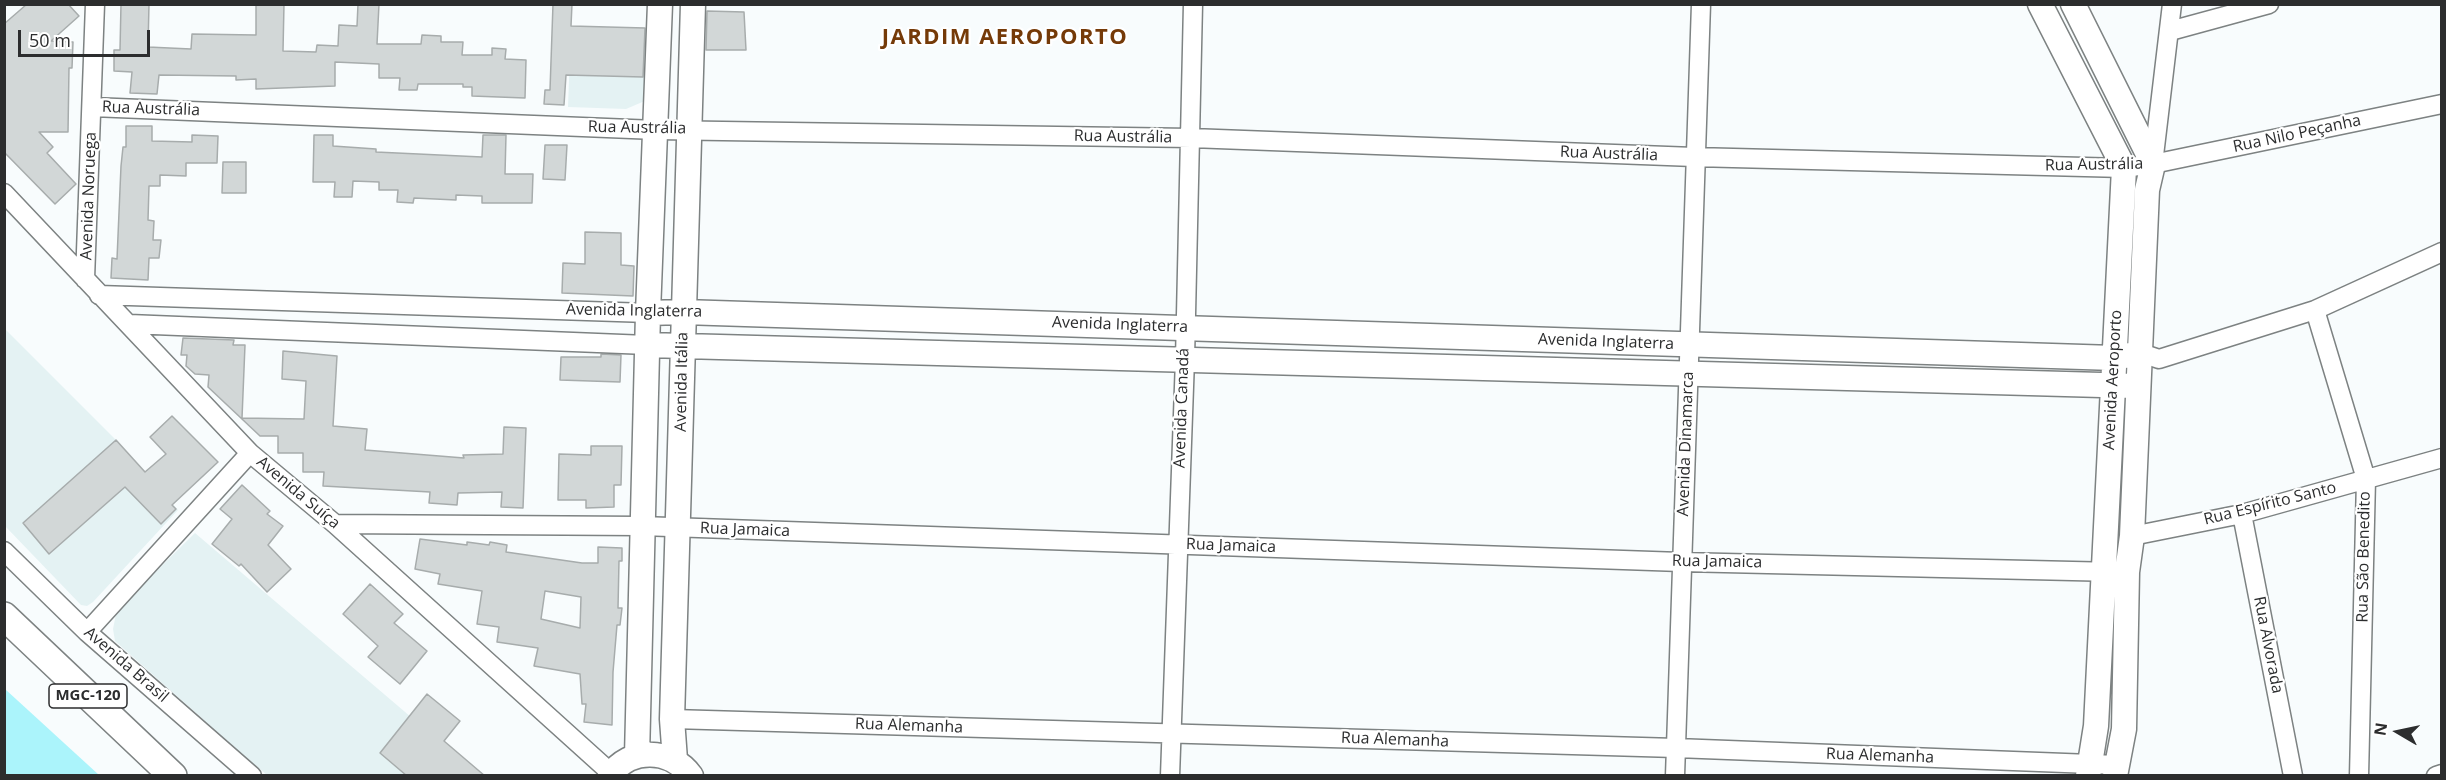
<!DOCTYPE html>
<html>
<head>
<meta charset="utf-8">
<style>
	body { margin:0 }
	#map { position:relative; width:2446px; height:780px; overflow:hidden; background:#f8fcfd; font-family:"Open Sans",sans-serif }
	canvas { display:block }
	.frame { position:absolute; inset:0; border:6px solid #2c2d2e; pointer-events:none }
	.north { position:absolute; left:2368px; top:702px; width:60px; height:60px; -webkit-text-stroke:4px #fff; paint-order:stroke; rotate:279deg; font-size:16px; font-weight:700; line-height:24px; text-align:center; color:#2c2d2e }
	.north::after { content:''; display:block; margin:auto; width:21px; height:27px; background:#2c2d2e; clip-path:polygon(50% 0,100% 100%,50% 72%,0 100%) }
	.scale { position:absolute; left:18px; top:30px; width:132px; height:27px; box-sizing:border-box; border:3px solid #2c2d2e; border-top:0; padding-left:8px; font-size:18px; line-height:21px; white-space:nowrap; color:#2c2d2e; -webkit-text-stroke:4px #fff; paint-order:stroke }
</style>
</head>
<body>
<div id="map">
<canvas width="2446" height="780"></canvas>
<div class="frame"></div>
<div class="north">N</div>
<div class="scale">50 m</div>
</div>
<script>
const c = document.querySelector('canvas').getContext('2d');
c.lineJoin = 'round';
function fill(path, color) { c.fillStyle = color; c.fill(path, 'evenodd'); }
function stroke(path, color, width, dash) { c.strokeStyle = color; c.lineWidth = width; c.lineCap = dash ? 'butt' : 'round'; c.setLineDash(dash || []); c.stroke(path); }
function write(font, color, halo, rows, align = 'center') {
  c.font = font + ' "Open Sans",sans-serif'; c.lineWidth = 4.5; c.setLineDash([]); c.textBaseline = 'middle'; c.strokeStyle = halo; c.fillStyle = color; for (const [text, x, y, turn = 0] of rows) {
    c.save(); c.translate(x, y); c.rotate((+turn || 0) * Math.PI / 180); c.textAlign = isNaN(turn) ? turn : align; if (halo) c.strokeText(text, 0, 0); c.fillText(text, 0, 0); c.restore();
  }
}
fill(new Path2D(`
	M 571,26 L 649,28 L 647,100 L 626,109 L 568,107 Z
	M 4,328 L 116,440 L 178,510 L 93,602 L 87,606 L 81,605 L 5,526 Z
	M 195,533 L 479,775 L 267,775 L 233,746 L 115,641 L 113,629 L 116,614 L 121,606 Z`), '#e4f2f3');
fill(new Path2D(`
	M 4,689 L 5,689 L 99,775 L 5,775 Z`), '#abf4fb');
const building = new Path2D(`
	M 27,4 L 68,4 L 79,16 L 51,41 L 73,42 L 72,68 L 69,68 L 68,132 L 39,132 L 53,147 L 47,153 L 76,184 L 55,204 L 4,152 L 4,24 Z
	M 121,4 L 149,4 L 148,47 L 191,49 L 192,34 L 256,35 L 256,4 L 284,4 L 283,51 L 316,52 L 317,45 L 338,46 L 339,25 L 357,26 L 358,4 L 379,4 L 377,44 L 421,44 L 422,35 L 441,36 L 441,42 L 463,42 L 462,55 L 492,55 L 492,48 L 506,49 L 505,59 L 526,60 L 525,98 L 472,96 L 472,87 L 463,87 L 463,84 L 418,84 L 417,90 L 399,90 L 400,78 L 379,78 L 379,64 L 335,62 L 335,86 L 256,89 L 256,79 L 236,80 L 236,76 L 159,75 L 157,94 L 130,93 L 132,72 L 114,71 L 114,50 L 120,50 Z
	M 553,4 L 572,4 L 571,26 L 645,28 L 643,77 L 566,75 L 564,105 L 544,104 L 545,90 L 550,90 Z
	M 707,11 L 744,12 L 746,50 L 706,50 Z
	M 126,126 L 152,126 L 152,141 L 192,142 L 192,135 L 218,136 L 217,163 L 186,163 L 186,176 L 160,175 L 160,186 L 149,186 L 148,220 L 154,221 L 153,240 L 161,240 L 159,258 L 149,258 L 148,280 L 111,278 L 112,258 L 117,259 L 121,166 L 123,147 L 126,147 Z
	M 314,135 L 333,135 L 333,146 L 376,149 L 376,152 L 482,157 L 483,135 L 506,135 L 505,174 L 533,174 L 532,203 L 482,203 L 482,196 L 456,195 L 456,200 L 414,198 L 413,203 L 397,202 L 398,190 L 379,190 L 379,182 L 353,181 L 352,197 L 334,197 L 335,182 L 313,182 Z
	M 545,145 L 567,145 L 565,180 L 543,179 Z
	M 223,162 L 246,162 L 246,193 L 222,193 Z
	M 585,232 L 621,233 L 621,265 L 634,266 L 633,296 L 562,293 L 563,263 L 585,264 Z
	M 183,338 L 234,340 L 233,345 L 245,345 L 242,418 L 304,419 L 306,381 L 282,379 L 283,351 L 337,356 L 333,426 L 367,429 L 365,450 L 464,458 L 463,455 L 503,454 L 504,427 L 526,428 L 523,508 L 501,507 L 502,492 L 458,493 L 457,505 L 429,503 L 430,492 L 323,486 L 324,472 L 303,472 L 303,453 L 278,453 L 278,436 L 260,436 L 208,387 L 209,375 L 195,374 L 186,366 L 187,355 L 181,355 Z
	M 601,354 L 621,355 L 620,382 L 560,380 L 561,357 L 601,357 Z
	M 172,416 L 218,462 L 172,505 L 176,509 L 161,524 L 125,487 L 49,554 L 23,523 L 116,440 L 145,472 L 166,454 L 150,437 Z
	M 591,446 L 622,446 L 621,485 L 614,485 L 614,507 L 586,508 L 586,500 L 558,500 L 559,454 L 591,455 Z
	M 242,485 L 270,511 L 267,514 L 283,526 L 268,545 L 291,569 L 267,592 L 241,564 L 239,566 L 212,544 L 232,519 L 220,509 Z
	M 420,539 L 467,545 L 467,542 L 489,545 L 490,542 L 507,545 L 506,552 L 582,563 L 598,563 L 598,547 L 622,548 L 622,561 L 619,561 L 618,608 L 622,608 L 620,625 L 617,625 L 613,672 L 612,725 L 584,722 L 586,704 L 582,704 L 580,674 L 534,666 L 538,648 L 497,642 L 499,627 L 477,624 L 482,591 L 438,584 L 440,574 L 415,569 ZM 545,591 L 581,597 L 580,628 L 541,619 Z
	M 370,584 L 403,614 L 394,623 L 427,651 L 400,684 L 368,657 L 378,646 L 343,614 Z
	M 427,694 L 460,721 L 444,741 L 485,776 L 407,776 L 380,753 Z`);
fill(building, '#d2d7d7');
stroke(building, '#a7acac', 1.5);
const street = new Path2D(`
	M 2170,31 L 2269,4
	M 92,107 L 656,130 L 1191,138 L 1694,157 L 2124,168 L 2153,164 L 2442,104
	M 2153,164 L 2172,4
	M 4,193 L 250,453 L 335,524 L 611,773
	M 85,279 L 95,4
	M 99,295 L 648,313
	M 2315,310 L 2366,479 L 2359,776
	M 129,324 L 647,345
	M 2141,353 L 2159,359 L 2315,310 L 2442,252
	M 2242,514 L 2293,776
	M 335,524 L 641,526 L 1681,562 L 2116,572
	M 2132,536 L 2242,514 L 2442,458
	M 4,551 L 87,632 L 252,776
	M 87,632 L 250,453
	M 672,719 L 1676,748 L 2117,765
	M 1170,776 L 1185,359 L 1193,4
	M 1675,776 L 1701,4
	M 2436,776 L 2442,774`);
const secondary = new Path2D(`
	M 2040,4 L 2124,168 L 2096,726 L 2088,776
	M 2073,4 L 2153,164 L 2147,190 L 2132,536 L 2127,572 L 2124,729 L 2115,776
	M 648,313 L 683,312 L 2114,358 L 2141,353
	M 647,345 L 2138,386
	M 637,756 L 648,313 L 660,4
	M 675,760 L 672,719 L 693,4
	M 610,776 C 629,747 671,748 691,776`);
const primary = new Path2D(`
	M 4,616 L 173,776`);
stroke(street, '#7d8282', 21);
stroke(secondary, '#7d8282', 27);
stroke(primary, '#7d8282', 30);
stroke(street, '#fff', 18);
stroke(secondary, '#fff', 24);
stroke(primary, '#fff', 27);
for (const [x, y, w] of [
	[88,696,78]
]) { const box = new Path2D(); box.roundRect(x - w / 2, y - 12, w, 24, 4.5); c.fillStyle = '#fff'; c.fill(box); stroke(box, '#2c2d2e', 1.5); }
write('bold 15px', '#2c2d2e', null, [
	["MGC-120",88,696]
]);
write('16px', '#2c2d2e', '#fff', [
	["Rua Austrália",151,109,2],
	["Rua Austrália",637,128,1],
	["Rua Nilo Peçanha",2297,134,-12],
	["Rua Austrália",1123,137,1],
	["Rua Austrália",1609,154,2],
	["Rua Austrália",2094,165,-1],
	["Avenida Noruega",89,196,-88],
	["Avenida Inglaterra",634,311,1],
	["Avenida Inglaterra",1120,325,2],
	["Avenida Inglaterra",1606,342,2],
	["Avenida Aeroporto",2113,380,-87],
	["Avenida Itália",682,382,-89],
	["Avenida Canadá",1182,408,-88],
	["Avenida Dinamarca",1686,444,-88],
	["Avenida Suíça",298,493,40],
	["Rua Espírito Santo",2270,504,-14],
	["Rua Jamaica",745,530,2],
	["Rua Jamaica",1231,546,2],
	["Rua São Benedito",2364,557,-89],
	["Rua Jamaica",1717,562,1],
	["Rua Alvorada",2268,645,79],
	["Avenida Brasil",126,665,41],
	["Rua Alemanha",909,726,2],
	["Rua Alemanha",1395,740,2],
	["Rua Alemanha",1880,756,2]
]);
c.letterSpacing = '1.5px';
write('bold 22px', '#753a08', '#fff', [
	["JARDIM AEROPORTO",1005,38]
]);
c.letterSpacing = '0px';
</script>
</body>
</html>
